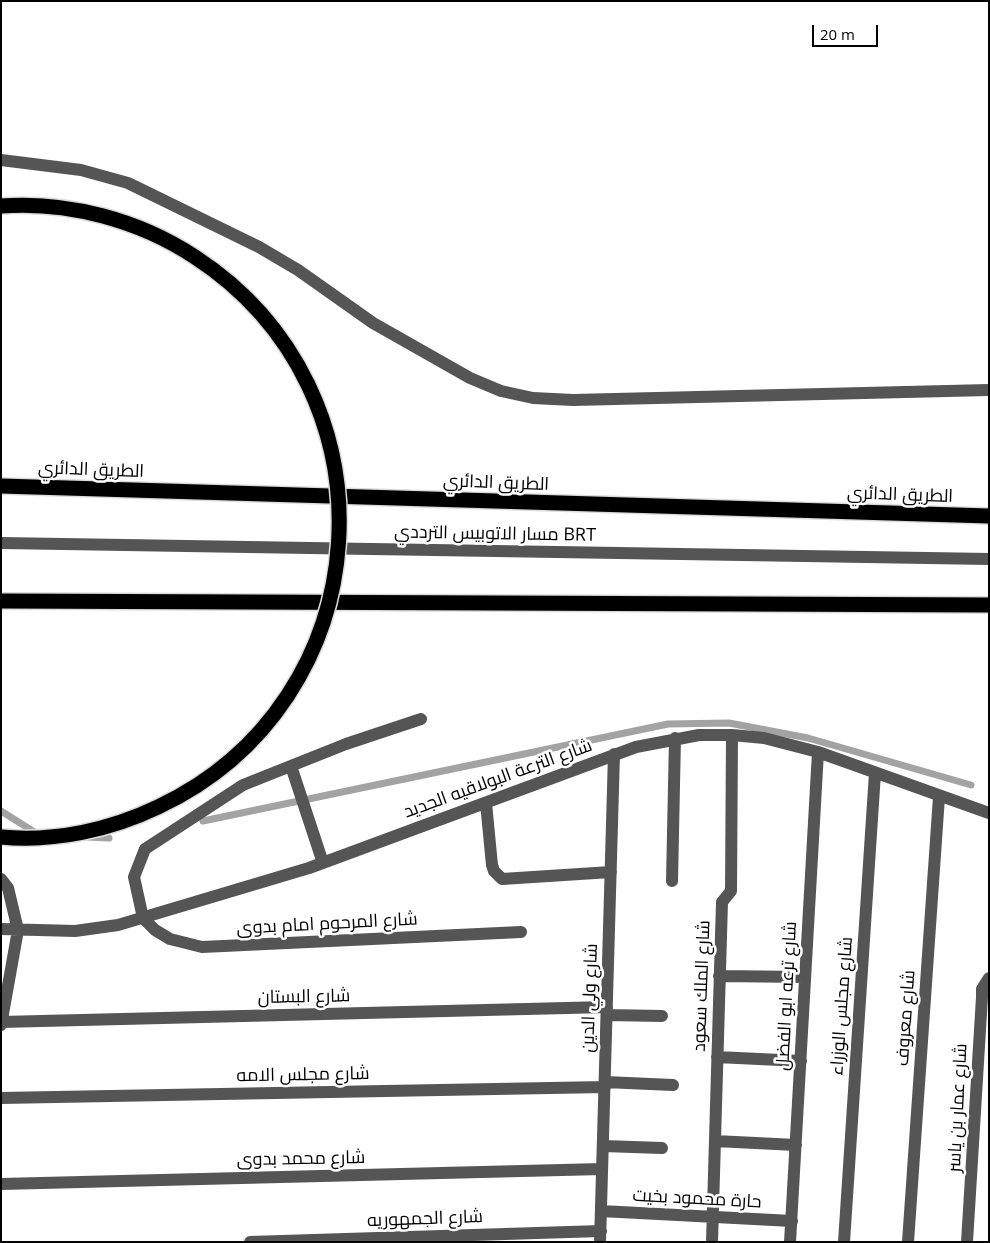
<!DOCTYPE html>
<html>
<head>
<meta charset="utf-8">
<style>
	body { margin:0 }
	#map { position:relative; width:990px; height:1243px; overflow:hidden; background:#fff; font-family:"Open Sans",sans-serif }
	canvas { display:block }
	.frame { position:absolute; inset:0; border:2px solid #000; pointer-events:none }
	.scale { position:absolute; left:812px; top:25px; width:66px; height:22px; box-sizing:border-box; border:2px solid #000; border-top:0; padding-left:6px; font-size:15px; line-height:18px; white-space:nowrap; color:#000; -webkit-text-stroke:4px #fff; paint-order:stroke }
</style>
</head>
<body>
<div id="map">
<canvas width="990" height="1243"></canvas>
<div class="frame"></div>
<div class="scale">20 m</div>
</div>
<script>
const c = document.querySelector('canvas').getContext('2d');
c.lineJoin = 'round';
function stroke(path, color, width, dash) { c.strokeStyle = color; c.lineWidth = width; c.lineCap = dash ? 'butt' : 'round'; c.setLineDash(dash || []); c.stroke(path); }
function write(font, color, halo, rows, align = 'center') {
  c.font = font + ' "Open Sans",Cairo,sans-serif'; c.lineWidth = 5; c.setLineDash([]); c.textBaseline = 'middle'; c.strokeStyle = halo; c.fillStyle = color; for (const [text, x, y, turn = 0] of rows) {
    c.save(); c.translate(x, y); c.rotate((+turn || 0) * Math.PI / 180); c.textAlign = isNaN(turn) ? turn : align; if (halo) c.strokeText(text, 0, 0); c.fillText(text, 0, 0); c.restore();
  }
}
stroke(new Path2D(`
	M 1,811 L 39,835
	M 203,821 L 668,724 L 729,723 L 808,738 L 971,785
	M 87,837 L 109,838`), '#a3a3a3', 7);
const highway = new Path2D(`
	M 1,486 L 989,516
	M 1,601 L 989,605`);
stroke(highway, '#dbdbdb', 18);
stroke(new Path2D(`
	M 1,160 L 81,170 L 128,183 L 259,247 L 298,270 L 373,323 L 470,378 L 501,391 L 533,398 L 573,400 L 989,390
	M 1,543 L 989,559
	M 421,719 L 346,744 L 243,785 L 145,849 L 134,877 L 143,918 L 155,930 L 170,939 L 202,947 L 521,932
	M 291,766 L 323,863
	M 486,803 L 492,865 L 494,871 L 502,879 L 611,872
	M 1,879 L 8,888 L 18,930 L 1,1025
	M 672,881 L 675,738
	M 1,929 L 75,931 L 118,925 L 309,868 L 636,747 L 699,735 L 732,735 L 764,738 L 818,752 L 989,813
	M 719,976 L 805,977
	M 607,1015 L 662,1016
	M 1,1022 L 607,1007
	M 717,1057 L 801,1061
	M 605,1082 L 673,1085
	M 1,1098 L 605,1087
	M 715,1141 L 796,1145
	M 603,1146 L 662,1148
	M 1,1184 L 602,1169
	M 601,1211 L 792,1221
	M 250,1242 L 601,1231
	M 600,1242 L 614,754
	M 712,1242 L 722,902 L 731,891 L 732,735
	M 790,1242 L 818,752
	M 844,1242 L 875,773
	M 908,1242 L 939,797
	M 967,1242 L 982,997 L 982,989 L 989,978`), '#555', 12);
stroke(highway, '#000', 15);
const highwayBridge = new Path2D(`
	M 1,206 C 68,201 139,220 195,257 C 402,392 383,701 158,807 C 110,830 55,842 1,837`);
stroke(highwayBridge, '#dbdbdb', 18, []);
stroke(highwayBridge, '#000', 15);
write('18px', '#000', '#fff', [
	["الطريق الدائري",91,470,2],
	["الطريق الدائري",496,483,2],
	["الطريق الدائري",900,495,2],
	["مسار الاتوبيس الترددي BRT",495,534,1],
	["شارع الترعة البولاقيه الجديد",498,779,-20],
	["شارع المرحوم امام بدوى",327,924,-3],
	["شارع الملك سعود",702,986,-88],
	["شارع ترعه ابو الفضل",787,996,-87],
	["شارع البستان",304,997,-1],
	["شارع ولي الدين",590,998,-88],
	["شارع مجلس الوزراء",842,1006,-86],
	["شارع معروف",906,1018,-86],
	["شارع مجلس الامه",303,1075,-1],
	["شارع عمار بن ياسر",958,1108,-87],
	["شارع محمد بدوى",301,1159,-1],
	["حارة محمود بخيت",697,1199,3],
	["شارع الجمهوريه",425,1219,-2]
]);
</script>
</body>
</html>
